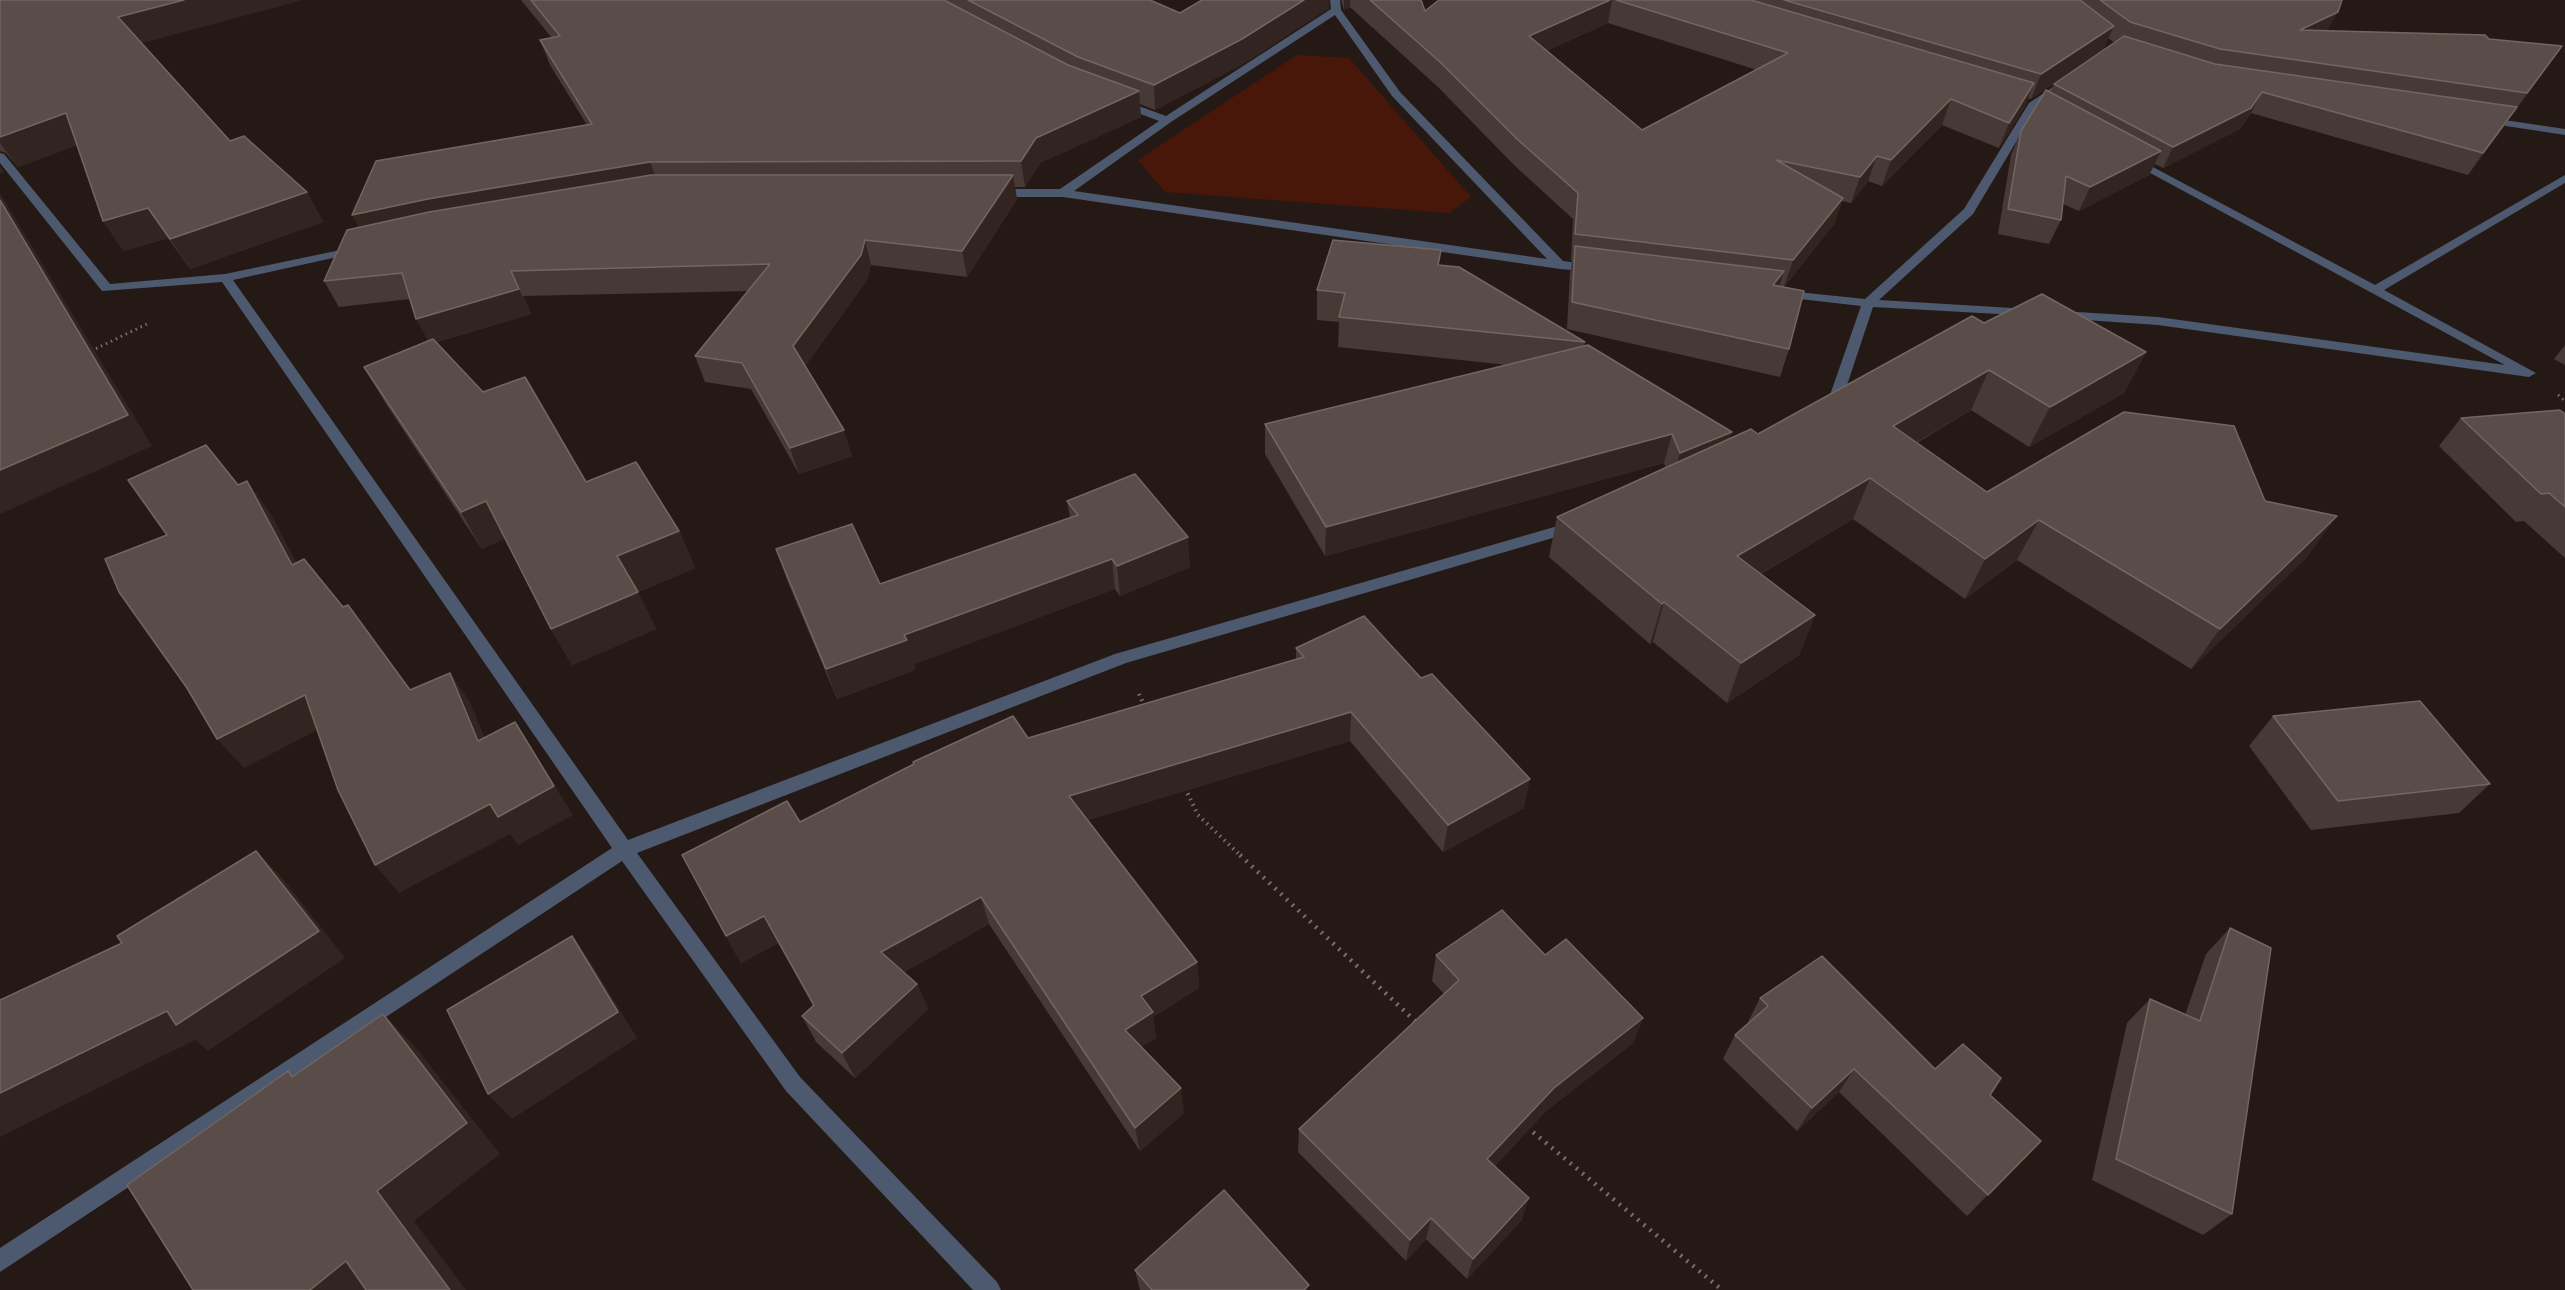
<!DOCTYPE html>
<html>
<head>
<meta charset="utf-8">
<style>
	body { margin:0 }
	canvas { display:block; background:#251915 }
</style>
</head>
<body>
<canvas width="2565" height="1290"></canvas>
<script>
const c = document.querySelector('canvas').getContext('2d');
c.lineJoin = 'round';
function fill(path, color) { c.fillStyle = color; c.fill(path, 'evenodd'); }
function stroke(path, color, width, dash) { c.strokeStyle = color; c.lineWidth = width; c.lineCap = dash ? 'butt' : 'round'; c.setLineDash(dash || []); c.stroke(path); }
fill(new Path2D(`
	M 1297,55 L 1349,58 L 1471,197 L 1449,213 L 1165,192 L 1138,160 Z`), '#49160a');
stroke(new Path2D(`
	M 91,351 L 149,323
	M 2558,395 L 2565,401`), '#796e6b', 3, [1.5, 4]);
stroke(new Path2D(`
	M 1139,694 L 1146,709
	M 1185,788 L 1198,815 L 1241,856`), '#796e6b', 4, [1.5, 4.5]);
stroke(new Path2D(`
	M 1240,855 L 1417,1023
	M 1527,1127 L 1722,1290`), '#796e6b', 4.5, [2, 6]);
fill(new Path2D(`
	M 1330,0 L 1340,0 L 1341,10 L 1400,92 L 1563,261 L 1598,266 L 1598,272 L 1560,269 L 1063,197 L 995,197 L 989,193 L 995,189 L 1060,189 L 1159,121 L 1117,105 L 1117,101 L 1125,101 L 1166,116 L 1331,9 ZM 1335,15 L 1392,96 L 1547,259 L 1074,191 L 1171,122 Z
	M 2053,87 L 2062,89 L 2037,107 L 1973,214 L 1879,300 L 2029,309 L 2036,313 L 2034,316 L 1873,307 L 1843,397 L 1831,407 L 1821,407 L 1821,401 L 1830,395 L 1861,306 L 1783,297 L 1777,293 L 1778,290 L 1865,299 L 1964,209 L 2029,103 Z
	M 2484,117 L 2565,129 L 2565,135 L 2480,122 L 2479,120 Z
	M 0,153 L 4,154 L 110,284 L 225,274 L 360,246 L 360,252 L 233,280 L 628,840 L 1115,654 L 1575,521 L 1583,526 L 1580,530 L 1126,663 L 637,853 L 800,1077 L 997,1282 L 1001,1290 L 973,1290 L 786,1091 L 622,861 L 0,1272 L 0,1248 L 612,848 L 222,282 L 102,291 L 0,163 Z
	M 2134,157 L 2375,285 L 2565,175 L 2565,183 L 2384,290 L 2536,373 L 2529,377 L 2158,325 L 2056,318 L 2054,315 L 2061,311 L 2158,317 L 2505,365 L 2130,162 L 2128,160 Z`), '#4d596e');
fill(new Path2D(`
	M 0,0 L 141,43 L 230,141 L 307,192 L 323,222 L 190,269 L 168,238 L 124,251 L 103,221 L 77,145 L 18,167 L 6,153 L 0,151 Z
	M 521,0 L 1150,0 L 1180,13 L 1202,0 L 1329,0 L 1329,8 L 1243,64 L 1155,110 L 1140,104 L 1141,117 L 1040,163 L 1025,187 L 1015,187 L 1017,199 L 967,277 L 871,265 L 867,280 L 805,366 L 852,456 L 799,474 L 751,389 L 705,382 L 695,356 L 749,291 L 523,296 L 531,314 L 437,342 L 483,392 L 586,482 L 679,531 L 695,568 L 638,592 L 656,629 L 572,665 L 551,629 L 505,538 L 482,549 L 386,404 L 364,367 L 428,341 L 410,299 L 339,307 L 324,281 L 359,227 L 587,125 L 550,65 L 540,40 L 552,38 Z
	M 1341,0 L 1421,0 L 1425,11 L 1439,0 L 2342,0 L 2327,31 L 2489,39 L 2562,46 L 2545,70 L 2468,175 L 2251,113 L 2240,129 L 2163,168 L 2155,164 L 2149,175 L 2079,211 L 2063,204 L 2061,220 L 2049,244 L 1998,234 L 2011,155 L 2021,131 L 2050,93 L 2054,84 L 2115,43 L 2108,38 L 2103,50 L 2031,99 L 2028,98 L 2024,108 L 1999,148 L 1942,125 L 1882,186 L 1868,181 L 1851,203 L 1842,201 L 1834,224 L 1784,287 L 1789,349 L 1780,377 L 1567,329 L 1570,273 L 1572,261 L 1571,261 L 1573,219 L 1514,165 L 1438,87 L 1350,7 L 1344,10 ZM 1608,23 L 1757,70 L 1642,130 L 1546,51 Z
	M 1440,265 L 1585,342 L 1584,346 L 1732,432 L 1730,439 L 1758,434 L 1984,323 L 2146,352 L 2124,393 L 2029,447 L 1971,410 L 1917,443 L 1987,492 L 2265,501 L 2307,557 L 2191,669 L 2017,560 L 1965,599 L 1853,519 L 1761,574 L 1815,615 L 1799,655 L 1727,703 L 1653,642 L 1650,644 L 1549,557 L 1557,517 L 1666,468 L 1664,463 L 1325,556 L 1265,454 L 1265,424 L 1508,365 L 1338,347 L 1339,322 L 1317,320 L 1317,290 Z
	M 2565,345 L 2565,365 L 2554,359 Z
	M 2565,414 L 2565,558 L 2524,521 L 2516,522 L 2439,446 L 2461,418 Z
	M 1067,501 L 1190,567 L 1120,596 L 1115,589 L 914,664 L 915,670 L 837,699 L 787,580 L 776,549 L 880,584 L 1070,517 Z
	M 1296,648 L 1524,808 L 1443,852 L 1350,741 L 1088,820 L 1197,962 L 1199,988 L 1153,1017 L 1156,1038 L 1141,1047 L 1184,1113 L 1140,1151 L 989,924 L 904,972 L 917,984 L 928,1009 L 855,1078 L 816,1042 L 802,1016 L 813,1006 L 778,943 L 741,963 L 726,936 L 800,822 L 1028,738 L 1296,660 Z
	M 2273,716 L 2490,784 L 2459,813 L 2311,830 L 2249,746 Z
	M 2230,928 L 2232,1214 L 2203,1235 L 2092,1180 L 2127,1023 L 2150,999 L 2185,1015 L 2206,954 Z
	M 1436,955 L 1545,955 L 1643,1018 L 1633,1043 L 1546,1111 L 1495,1166 L 1522,1220 L 1467,1279 L 1426,1239 L 1406,1261 L 1298,1152 L 1299,1129 L 1444,994 L 1432,981 Z
	M 1760,998 L 1935,1069 L 1990,1095 L 2041,1141 L 1967,1216 L 1839,1092 L 1797,1131 L 1723,1059 L 1735,1035 L 1749,1023 L 1748,1022 Z
	M 1135,1270 L 1309,1290 L 1140,1290 Z`), '#473936');
fill(new Path2D(`
	M 184,0 L 303,0 L 135,45 L 118,17 Z
	M 1304,0 L 1329,0 L 1329,8 L 1243,64 L 1155,110 L 1154,85 Z
	M 1344,0 L 1350,0 L 1350,7 L 1344,10 Z
	M 1610,0 L 1612,0 L 1608,23 L 1525,60 L 1529,36 Z
	M 2338,12 L 2324,36 L 2300,30 Z
	M 2114,26 L 2103,50 L 2031,99 L 2041,74 Z
	M 2562,46 L 2545,70 L 2510,119 L 2527,93 Z
	M 2034,83 L 2024,108 L 1999,148 L 2009,123 Z
	M 1139,91 L 1141,117 L 1040,163 L 1025,187 L 1021,161 L 1036,138 Z
	M 2262,92 L 2251,113 L 2240,129 L 2163,168 L 2173,147 Z
	M 1951,99 L 1942,125 L 1882,186 L 1891,160 Z
	M 2517,107 L 2503,128 L 2468,175 L 2483,153 Z
	M 66,113 L 86,142 L 18,167 L 0,143 L 0,137 Z
	M 2161,151 L 2149,175 L 2079,211 L 2090,187 Z
	M 1877,156 L 1868,181 L 1851,203 L 1860,177 Z
	M 650,162 L 660,188 L 366,241 L 352,215 L 428,199 Z
	M 0,166 L 4,172 L 0,174 Z
	M 1013,175 L 1017,199 L 967,277 L 962,251 Z
	M 307,192 L 323,222 L 190,269 L 170,239 Z
	M 0,193 L 152,446 L 0,514 Z
	M 1843,198 L 1834,224 L 1784,287 L 1793,260 Z
	M 148,208 L 168,238 L 124,251 L 103,221 Z
	M 865,240 L 871,265 L 867,280 L 801,372 L 793,346 Z
	M 1784,271 L 1776,298 L 1773,285 Z
	M 519,289 L 531,314 L 430,344 L 416,319 Z
	M 2146,352 L 2124,393 L 2029,447 L 2050,407 Z
	M 1989,370 L 1971,410 L 1876,466 L 1893,426 Z
	M 844,430 L 852,456 L 799,474 L 790,448 Z
	M 1732,432 L 1724,461 L 1672,482 L 1680,453 Z
	M 1672,434 L 1664,463 L 1325,556 L 1326,527 Z
	M 1870,478 L 1853,519 L 1723,596 L 1737,556 Z
	M 247,481 L 269,511 L 314,595 L 292,565 Z
	M 486,501 L 507,538 L 482,549 L 461,512 Z
	M 2337,516 L 2307,557 L 2191,669 L 2220,629 Z
	M 2039,520 L 2017,560 L 1965,599 L 1985,559 Z
	M 679,531 L 695,568 L 635,593 L 617,556 Z
	M 1188,537 L 1190,567 L 1120,596 L 1117,566 Z
	M 1112,559 L 1115,589 L 914,664 L 915,670 L 837,699 L 826,669 L 904,635 Z
	M 638,592 L 656,629 L 572,665 L 551,629 Z
	M 1664,602 L 1653,642 L 1650,644 L 1662,604 Z
	M 1815,615 L 1799,655 L 1727,703 L 1741,663 Z
	M 450,673 L 470,702 L 498,770 L 478,741 Z
	M 305,695 L 329,724 L 244,768 L 217,739 Z
	M 1351,712 L 1350,741 L 1075,824 L 1069,796 Z
	M 515,722 L 573,815 L 518,845 L 510,834 L 399,893 L 375,865 Z
	M 1530,779 L 1524,808 L 1443,852 L 1448,825 Z
	M 256,851 L 283,879 L 345,958 L 208,1051 L 195,1040 L 0,1137 L 0,1093 Z
	M 981,897 L 989,924 L 892,979 L 881,952 Z
	M 764,916 L 778,943 L 741,963 L 726,936 Z
	M 572,936 L 591,963 L 637,1038 L 512,1119 L 488,1094 Z
	M 1197,962 L 1199,988 L 1153,1017 L 1156,1038 L 1129,1055 L 1125,1030 L 1141,996 Z
	M 917,984 L 928,1009 L 855,1078 L 842,1053 Z
	M 383,1014 L 417,1049 L 500,1154 L 414,1221 L 466,1290 L 450,1290 L 377,1191 Z
	M 1643,1018 L 1633,1043 L 1546,1111 L 1481,1181 L 1487,1159 L 1554,1088 Z
	M 1854,1069 L 1839,1092 L 1797,1131 L 1812,1108 Z
	M 1181,1088 L 1184,1113 L 1140,1151 L 1135,1128 Z
	M 1529,1198 L 1522,1220 L 1467,1279 L 1473,1259 Z
	M 1431,1218 L 1426,1239 L 1406,1261 L 1410,1240 Z
	M 346,1261 L 385,1290 L 310,1290 Z`), '#322420');
const building = new Path2D(`
	M 0,0 L 184,0 L 118,17 L 230,141 L 244,136 L 307,192 L 170,239 L 148,208 L 103,221 L 66,113 L 0,137 Z
	M 531,0 L 944,0 L 1068,65 L 1139,91 L 1036,138 L 1021,161 L 650,162 L 428,199 L 352,215 L 376,161 L 592,124 L 540,40 L 560,36 Z
	M 968,0 L 1150,0 L 1180,13 L 1202,0 L 1304,0 L 1242,39 L 1154,85 L 1078,57 Z
	M 1370,0 L 1421,0 L 1425,11 L 1439,0 L 1610,0 L 1529,36 L 1642,130 L 1788,53 L 1616,0 L 1751,0 L 2034,83 L 2009,123 L 1951,99 L 1891,160 L 1877,156 L 1860,177 L 1776,160 L 1843,198 L 1793,260 L 1575,234 L 1578,193 L 1517,139 L 1440,62 Z
	M 1784,0 L 2080,0 L 2114,26 L 2041,74 Z
	M 2100,0 L 2342,0 L 2338,12 L 2300,30 L 2485,35 L 2489,39 L 2562,46 L 2527,93 L 2220,49 L 2130,22 Z
	M 2124,36 L 2215,64 L 2517,107 L 2483,153 L 2262,92 L 2251,108 L 2173,147 L 2054,84 Z
	M 2046,90 L 2161,151 L 2090,187 L 2066,176 L 2061,220 L 2008,209 L 2021,131 Z
	M 651,175 L 1013,175 L 962,251 L 865,240 L 861,255 L 793,346 L 844,430 L 790,448 L 742,363 L 695,356 L 770,264 L 511,271 L 519,289 L 416,319 L 402,273 L 324,281 L 347,230 L 429,212 Z
	M 0,200 L 128,415 L 0,470 Z
	M 1333,240 L 1441,250 L 1438,265 L 1459,267 L 1585,342 L 1339,317 L 1345,293 L 1317,290 Z
	M 1575,246 L 1784,271 L 1773,285 L 1804,291 L 1789,349 L 1572,302 Z
	M 2042,294 L 2146,352 L 2050,407 L 1989,370 L 1893,426 L 1987,492 L 2124,412 L 2234,426 L 2265,501 L 2337,516 L 2220,629 L 2039,520 L 1985,559 L 1870,478 L 1737,556 L 1815,615 L 1741,663 L 1664,602 L 1662,604 L 1557,517 L 1751,429 L 1758,434 L 1972,316 L 1984,323 Z
	M 433,339 L 483,392 L 525,377 L 586,482 L 636,462 L 679,531 L 617,556 L 638,592 L 551,629 L 486,501 L 461,512 L 364,367 Z
	M 1588,345 L 1732,432 L 1680,453 L 1672,434 L 1326,527 L 1265,424 Z
	M 2560,410 L 2565,414 L 2565,507 L 2549,493 L 2541,494 L 2461,418 Z
	M 206,445 L 238,485 L 247,481 L 292,565 L 304,559 L 343,607 L 348,605 L 410,690 L 450,673 L 478,741 L 515,722 L 554,786 L 498,817 L 490,804 L 375,865 L 338,790 L 305,695 L 217,739 L 187,688 L 119,592 L 105,559 L 167,535 L 128,480 Z
	M 1135,474 L 1188,537 L 1117,566 L 1112,559 L 904,635 L 907,640 L 826,669 L 776,549 L 852,524 L 880,584 L 1078,515 L 1067,501 Z
	M 1364,616 L 1421,678 L 1432,674 L 1530,779 L 1448,825 L 1351,712 L 1069,796 L 1197,962 L 1141,996 L 1153,1012 L 1125,1030 L 1181,1088 L 1135,1128 L 981,897 L 881,952 L 917,984 L 842,1053 L 802,1016 L 814,1005 L 764,916 L 726,936 L 682,855 L 787,801 L 800,822 L 914,764 L 913,762 L 1013,716 L 1028,738 L 1304,657 L 1296,648 Z
	M 2420,701 L 2490,784 L 2338,801 L 2273,716 Z
	M 256,851 L 319,931 L 176,1025 L 167,1011 L 0,1093 L 0,1000 L 122,943 L 117,936 Z
	M 1502,910 L 1545,955 L 1566,939 L 1643,1018 L 1554,1088 L 1487,1159 L 1529,1198 L 1473,1259 L 1431,1218 L 1410,1240 L 1299,1129 L 1459,980 L 1436,955 Z
	M 2230,928 L 2271,948 L 2232,1214 L 2116,1159 L 2150,999 L 2200,1021 Z
	M 572,936 L 618,1012 L 488,1094 L 447,1010 Z
	M 1822,956 L 1935,1069 L 1963,1044 L 2001,1078 L 1990,1095 L 2041,1141 L 1988,1195 L 1854,1069 L 1812,1108 L 1735,1035 L 1768,1006 L 1760,998 Z
	M 383,1014 L 467,1123 L 377,1191 L 450,1290 L 366,1290 L 346,1261 L 310,1290 L 193,1290 L 127,1185 L 288,1071 L 292,1077 Z
	M 1224,1190 L 1309,1285 L 1304,1290 L 1152,1290 L 1135,1270 Z`);
fill(building, '#5a4d49');
stroke(building, '#726662', 1.5);
</script>
</body>
</html>
